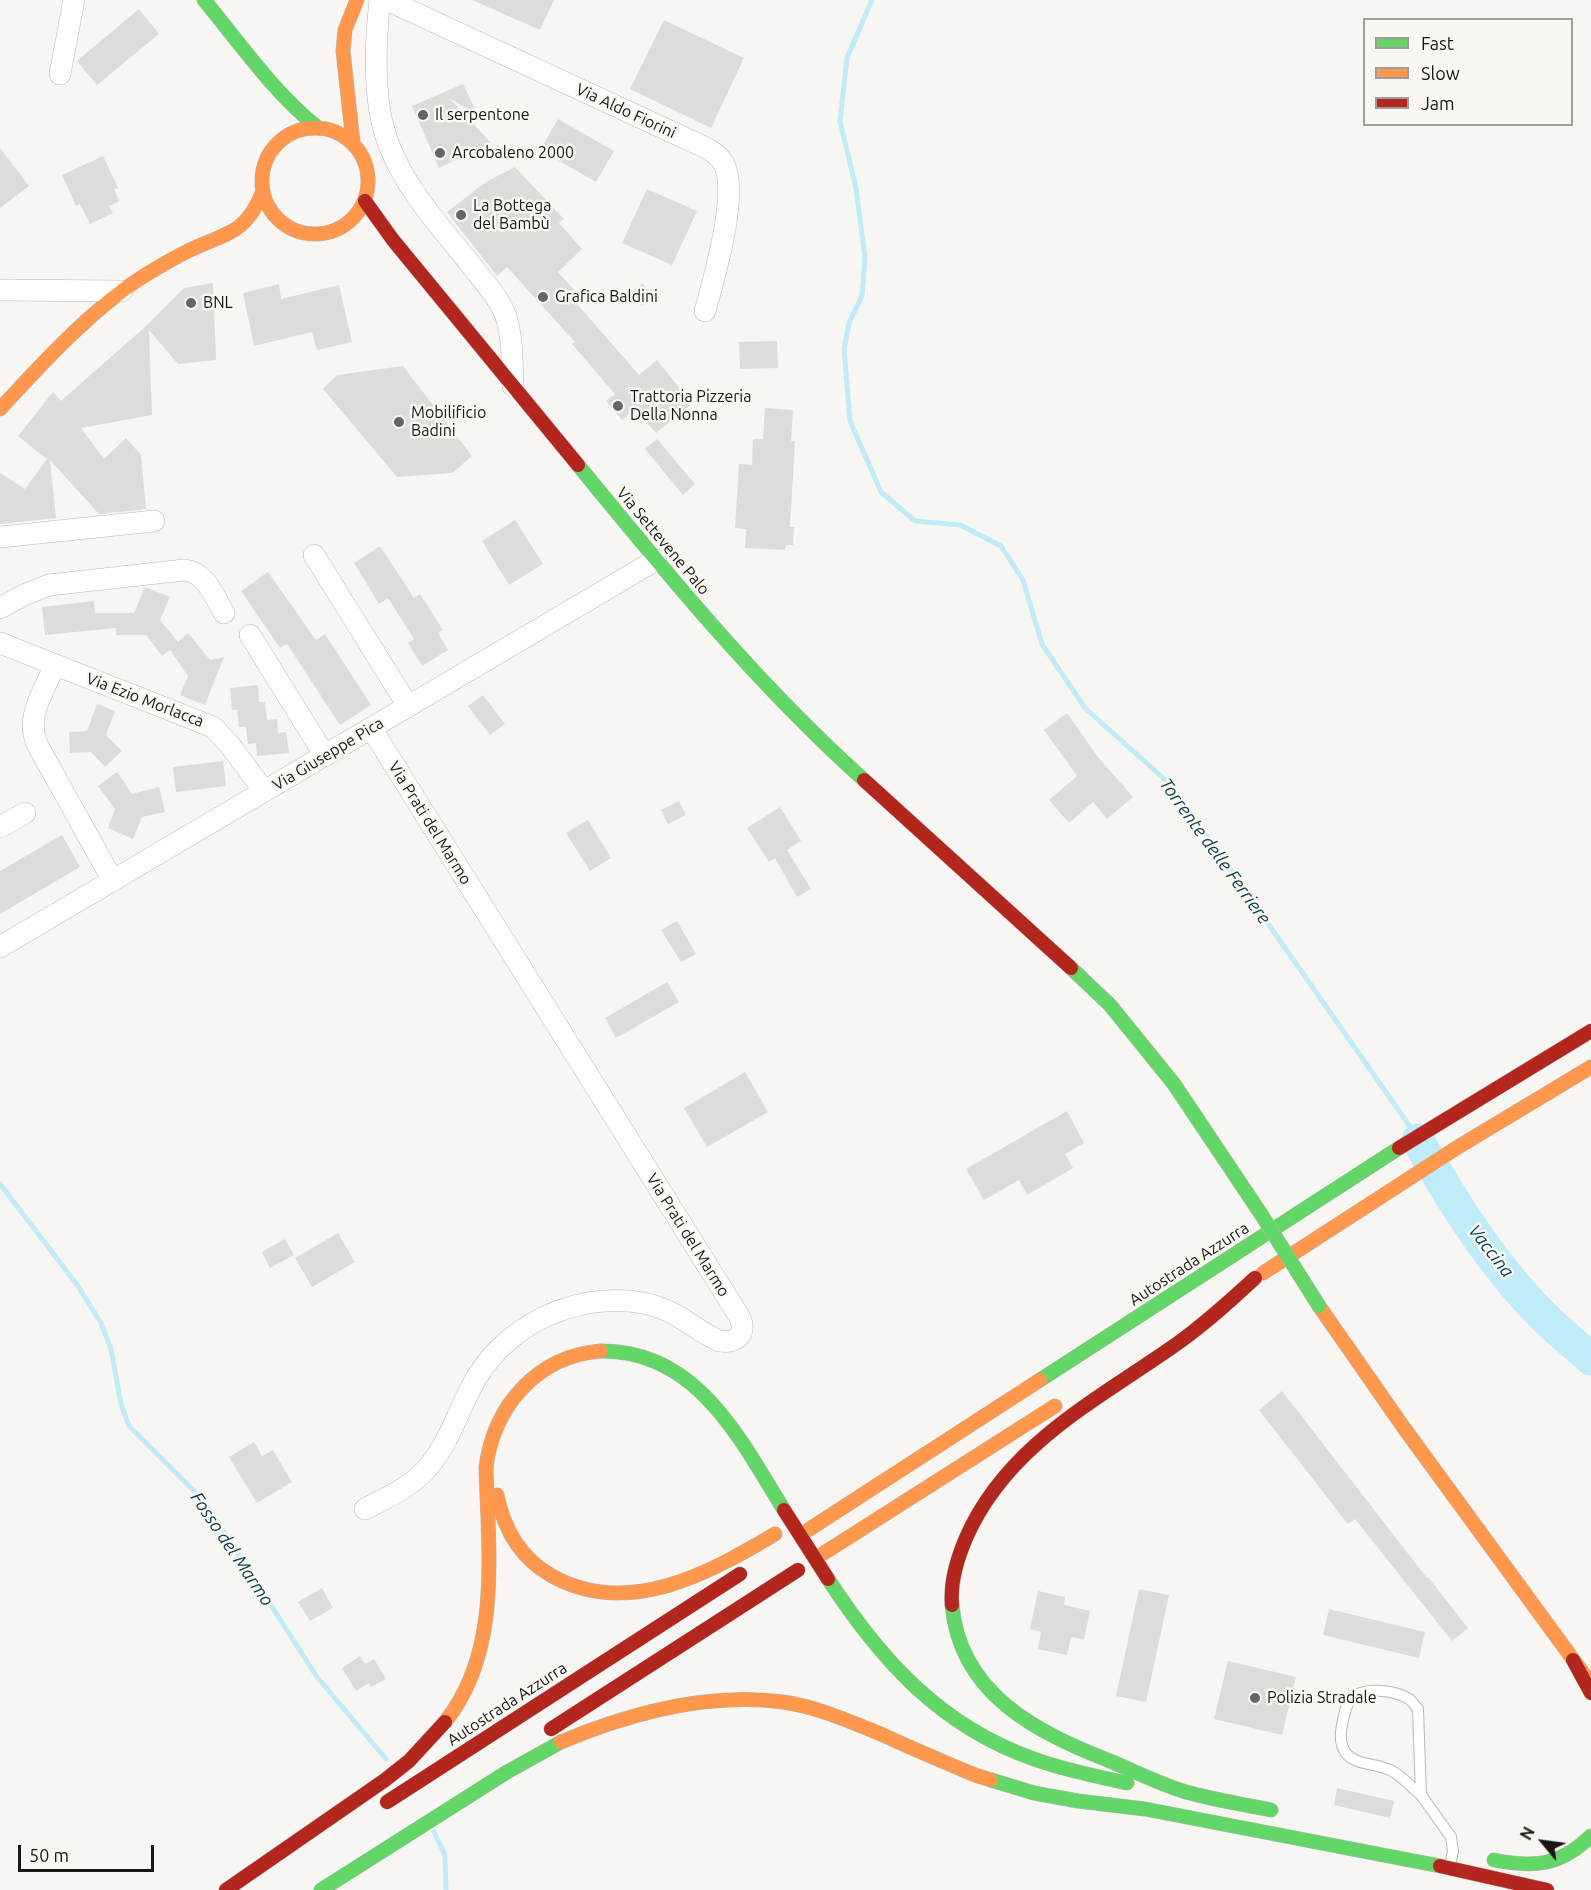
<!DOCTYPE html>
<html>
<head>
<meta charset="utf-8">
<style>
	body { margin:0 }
	#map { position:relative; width:1591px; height:1890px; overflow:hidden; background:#f7f6f3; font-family:Ubuntu,sans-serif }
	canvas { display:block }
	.legend { position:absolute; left:1363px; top:18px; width:210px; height:108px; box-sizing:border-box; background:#f9f7f1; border:2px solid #9f9d99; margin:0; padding:8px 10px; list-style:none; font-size:18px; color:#181715 }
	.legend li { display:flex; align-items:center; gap:12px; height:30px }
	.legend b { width:30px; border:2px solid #9f9d99 }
	.north { position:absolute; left:1513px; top:1812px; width:60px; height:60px; -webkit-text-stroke:4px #f9f7f1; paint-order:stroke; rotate:299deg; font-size:16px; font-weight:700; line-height:24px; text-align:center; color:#181715 }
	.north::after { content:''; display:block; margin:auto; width:21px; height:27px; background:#181715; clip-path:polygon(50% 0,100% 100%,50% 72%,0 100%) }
	.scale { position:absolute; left:18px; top:1845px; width:136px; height:27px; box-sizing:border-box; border:3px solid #181715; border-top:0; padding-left:8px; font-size:18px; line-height:21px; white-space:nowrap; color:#181715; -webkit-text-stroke:4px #f9f7f1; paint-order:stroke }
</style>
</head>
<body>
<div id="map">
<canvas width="1591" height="1890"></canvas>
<ul class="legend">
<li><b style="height:8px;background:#63d668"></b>Fast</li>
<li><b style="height:8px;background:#ff974d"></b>Slow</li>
<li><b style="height:8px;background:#b3261e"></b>Jam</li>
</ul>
<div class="north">N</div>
<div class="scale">50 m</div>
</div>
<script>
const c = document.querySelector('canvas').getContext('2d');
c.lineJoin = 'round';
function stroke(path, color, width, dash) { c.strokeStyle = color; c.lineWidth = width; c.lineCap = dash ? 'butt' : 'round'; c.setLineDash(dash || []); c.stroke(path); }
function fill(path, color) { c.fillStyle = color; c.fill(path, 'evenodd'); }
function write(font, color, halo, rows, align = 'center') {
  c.font = font + ' Ubuntu,sans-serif'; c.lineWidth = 5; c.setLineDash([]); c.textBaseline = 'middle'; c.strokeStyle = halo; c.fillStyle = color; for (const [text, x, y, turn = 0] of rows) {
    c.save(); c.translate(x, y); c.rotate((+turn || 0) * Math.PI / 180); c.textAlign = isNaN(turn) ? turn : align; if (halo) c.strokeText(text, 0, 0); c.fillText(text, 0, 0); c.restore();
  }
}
stroke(new Path2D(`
	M 872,0 L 847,58 L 840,121 L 856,188 L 865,258 L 862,296 L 849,323 L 844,349 L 850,421 L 881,492 L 915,521 L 960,525 L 1001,546 L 1023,580 L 1042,644 L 1085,708 L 1171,785 L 1411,1128
	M 0,1184 L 78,1286 L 101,1323 L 111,1349 L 121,1404 L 129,1426 L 204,1501 L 317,1677 L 386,1759
	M 434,1832 L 445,1855 L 446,1890`), '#c0ebf8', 5);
stroke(new Path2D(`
	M 1418,1140 C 1452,1202 1492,1265 1543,1316 C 1558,1331 1575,1344 1591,1359`), '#c0ebf8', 33);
fill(new Path2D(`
	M 472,0 L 554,0 L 540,30 Z
	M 139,9 L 159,34 L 97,85 L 77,61 Z
	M 664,20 L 744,58 L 711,128 L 630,89 Z
	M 463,84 L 478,115 L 449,98 L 491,143 L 439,168 L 412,106 Z
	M 558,119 L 614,151 L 596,182 L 540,150 Z
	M 0,148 L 29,186 L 0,208 Z
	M 103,156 L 118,188 L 114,189 L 119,201 L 109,206 L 113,213 L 90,224 L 80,204 L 76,206 L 62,175 Z
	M 515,167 L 564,219 L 559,223 L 582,249 L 558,272 L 583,300 L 578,305 L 639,375 L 657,360 L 692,404 L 656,433 L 634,409 L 622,420 L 606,401 L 615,394 L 572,344 L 575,342 L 507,267 L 497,276 L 447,212 L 486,182 Z
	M 647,189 L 697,211 L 672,265 L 622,243 Z
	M 213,283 L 216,360 L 178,364 L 149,330 L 152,415 L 81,428 L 104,459 L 126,438 L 141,455 L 146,509 L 99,514 L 50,460 L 56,518 L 0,524 L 0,473 L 25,489 L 47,459 L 18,436 L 53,392 L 61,401 L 146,326 L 184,288 Z
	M 642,283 L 653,295 L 642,306 L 631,294 Z
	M 279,284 L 281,299 L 339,285 L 352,342 L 317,350 L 312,332 L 254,346 L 243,293 Z
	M 777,341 L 778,368 L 740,369 L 739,342 Z
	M 403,366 L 472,456 L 452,473 L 397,477 L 323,389 L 337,375 Z
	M 765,408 L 793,410 L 791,441 L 795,441 L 790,527 L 794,527 L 793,545 L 786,545 L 785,550 L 745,548 L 746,529 L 735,528 L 739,464 L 752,465 L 753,439 L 763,439 Z
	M 657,439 L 695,484 L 683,495 L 645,449 Z
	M 515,520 L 543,564 L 509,585 L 482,541 Z
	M 380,546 L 414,598 L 420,594 L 443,630 L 438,633 L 448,650 L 422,666 L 408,643 L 414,639 L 388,598 L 379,604 L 354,563 Z
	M 268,572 L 316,640 L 325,634 L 371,705 L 340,725 L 287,644 L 280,648 L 241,591 Z
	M 145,587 L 170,597 L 160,620 L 178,642 L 188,633 L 210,660 L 224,657 L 205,705 L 180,695 L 188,676 L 170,650 L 162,656 L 146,635 L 116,635 L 116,628 L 45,635 L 42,607 L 94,601 L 95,613 L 134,613 Z
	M 258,685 L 259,702 L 265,702 L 267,720 L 277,719 L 278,733 L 286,732 L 289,753 L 257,756 L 256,743 L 248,744 L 246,727 L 239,727 L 237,710 L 232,710 L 230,688 Z
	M 483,695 L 505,724 L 490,735 L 468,706 Z
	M 97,704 L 115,711 L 106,735 L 122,751 L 105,767 L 91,752 L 70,753 L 69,732 L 87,731 Z
	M 1067,713 L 1098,757 L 1133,797 L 1107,819 L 1093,802 L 1069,823 L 1049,800 L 1077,776 L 1044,730 Z
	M 223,761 L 226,786 L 176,792 L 173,767 Z
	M 117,772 L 132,794 L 159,787 L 165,812 L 142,817 L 133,839 L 108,828 L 115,809 L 98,786 Z
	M 679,801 L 686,815 L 668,824 L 661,810 Z
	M 780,807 L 801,841 L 787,850 L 811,889 L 797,897 L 775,858 L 769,862 L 747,828 Z
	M 588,820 L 611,858 L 590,871 L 566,833 Z
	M 62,835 L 80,867 L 0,914 L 0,871 Z
	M 677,921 L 696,954 L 681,962 L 661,930 Z
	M 667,982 L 679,1002 L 616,1038 L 605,1018 Z
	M 745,1072 L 768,1112 L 707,1147 L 684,1108 Z
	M 1067,1111 L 1084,1143 L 1065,1154 L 1073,1168 L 1027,1195 L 1019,1180 L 984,1200 L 966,1169 Z
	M 338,1233 L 355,1262 L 312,1287 L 295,1258 Z
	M 285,1239 L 294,1255 L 270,1268 L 262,1252 Z
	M 1282,1391 L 1427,1578 L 1428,1577 L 1468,1628 L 1452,1641 L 1355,1519 L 1348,1524 L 1259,1410 Z
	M 254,1442 L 262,1456 L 273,1450 L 292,1482 L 257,1503 L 229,1457 Z
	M 322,1588 L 333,1608 L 310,1621 L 298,1602 Z
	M 1139,1589 L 1169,1595 L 1146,1702 L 1116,1696 Z
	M 1038,1591 L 1065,1597 L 1064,1605 L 1090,1611 L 1084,1640 L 1071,1637 L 1067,1655 L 1038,1649 L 1041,1632 L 1030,1629 Z
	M 1329,1609 L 1425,1632 L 1419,1658 L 1323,1635 Z
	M 360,1656 L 365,1664 L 374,1659 L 386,1679 L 371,1687 L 369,1683 L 356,1691 L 342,1668 Z
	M 1228,1661 L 1296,1677 L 1282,1735 L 1214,1719 Z
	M 1337,1788 L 1394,1801 L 1390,1818 L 1334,1805 Z`), '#dedcda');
const lane = new Path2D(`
	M 1421,1795 C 1411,1787 1403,1777 1392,1771 C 1378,1763 1355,1766 1345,1752 C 1340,1744 1340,1734 1342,1725 C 1344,1716 1345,1706 1351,1699 C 1363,1686 1395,1690 1409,1699 C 1412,1701 1415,1706 1418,1709 L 1421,1795 L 1451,1837 L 1453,1851 L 1450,1866`);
const street = new Path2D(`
	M 380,0 C 375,44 372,102 389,145 C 406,190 441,227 471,265 C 482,280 498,296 505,314 C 513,336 512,362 513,386
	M 387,0 L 702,146 C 711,150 719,155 724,164 C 739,194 714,279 705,311
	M 60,74 L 74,0
	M 0,290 L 122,291
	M 0,537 L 154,521
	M 314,555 L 408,706
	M 0,608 L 24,595 L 49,585 L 184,570 C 206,572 214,596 224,613
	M 250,635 L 325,756
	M 0,643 L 213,727 L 229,744 L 264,791
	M 55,665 C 44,691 24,718 38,746 L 113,881
	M 0,827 L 25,813
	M 0,947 L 656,560
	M 365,1509 C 388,1497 413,1486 429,1466 C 451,1440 460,1405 477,1377 C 512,1319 589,1287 655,1306 C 679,1313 697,1331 719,1341 C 737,1344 748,1333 739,1316 L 371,728`);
const fast = new Path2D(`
	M 204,0 C 239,42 274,93 317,127
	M 578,465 C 668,575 758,685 864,780
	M 1071,968 L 1110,1005 L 1174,1084 L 1261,1214
	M 601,1351 C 697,1350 740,1439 784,1510
	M 1040,1380 L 1399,1148
	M 828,1579 C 881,1660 940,1726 1034,1759 C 1064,1770 1095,1776 1127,1783
	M 952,1605 C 960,1694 1036,1732 1110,1761 C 1136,1772 1160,1784 1186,1792 C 1214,1800 1243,1804 1271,1810
	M 991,1780 L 1034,1793 L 1078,1801 L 1145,1809 L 1440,1866
	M 1494,1860 C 1535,1868 1560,1866 1591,1836
	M 321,1890 L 507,1772 L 561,1742`);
const slow = new Path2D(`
	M262 181a53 53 0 1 1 106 0a53 53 0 1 1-106 0Z
	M 353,142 L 343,51 L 345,30 L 357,0
	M 0,409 C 38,368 77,325 122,291 C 139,278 168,261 188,251 C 226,232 245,236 263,191
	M 1263,1273 L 1458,1147 L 1591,1067
	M 1319,1306 L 1404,1428 L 1586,1677
	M 497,1495 C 504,1530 520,1558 552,1576 C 628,1618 708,1574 775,1534
	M 808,1530 L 1040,1380
	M 824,1553 L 1055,1406
	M 445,1722 C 502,1651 488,1552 486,1467 C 494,1406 537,1356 601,1351
	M 561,1742 C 630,1713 707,1692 783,1702 C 818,1707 851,1722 883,1735 C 913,1749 944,1762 975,1775 L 991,1780`);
const jam = new Path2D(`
	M 365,201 L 393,240 L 578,465
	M 864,780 L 1071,968
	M 1399,1148 L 1591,1031
	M 952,1605 C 950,1582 957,1559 966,1538 C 1007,1444 1099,1399 1178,1343 C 1206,1323 1230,1301 1255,1278
	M 1573,1660 L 1591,1693
	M 551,1729 L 798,1570
	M 387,1802 L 740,1574
	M 1440,1866 L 1547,1890
	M 226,1890 L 385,1780 L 409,1761 L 445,1722`);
stroke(lane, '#b9b8b6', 12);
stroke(street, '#b9b8b6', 22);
stroke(fast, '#b9b8b6', 15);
stroke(slow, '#b9b8b6', 15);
stroke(jam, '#b9b8b6', 15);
stroke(lane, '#fefefd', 10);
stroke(street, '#fefefd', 21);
stroke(fast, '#63d668', 14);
stroke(slow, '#ff974d', 14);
stroke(jam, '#b3261e', 14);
const fastBridge = new Path2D(`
	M 1261,1214 L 1319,1306`);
const jamBridge = new Path2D(`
	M 784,1510 L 828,1579`);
stroke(fastBridge, '#b9b8b6', 15, []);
stroke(jamBridge, '#b9b8b6', 15, []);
stroke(fastBridge, '#63d668', 14);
stroke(jamBridge, '#b3261e', 14);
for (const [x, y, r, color] of [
	[423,115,6,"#666563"],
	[440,153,6,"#666563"],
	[461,215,6,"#666563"],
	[543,297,6,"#666563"],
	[191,303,6,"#666563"],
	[618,406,6,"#666563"],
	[399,422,6,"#666563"],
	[1255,1698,6,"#666563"]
]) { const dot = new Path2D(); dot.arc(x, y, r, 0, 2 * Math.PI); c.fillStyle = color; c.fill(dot); stroke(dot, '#f9f7f1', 2); }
write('16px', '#181715', '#f9f7f1', [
	["Via Aldo Fiorini",626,111,25],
	["Via Settevene Palo",663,541,50],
	["Via Ezio Morlacca",145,700,21],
	["Via Giuseppe Pica",328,754,-31],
	["Via Prati del Marmo",430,823,58],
	["Via Prati del Marmo",688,1235,58],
	["Autostrada Azzurra",1189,1264,-33],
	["Autostrada Azzurra",507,1704,-33]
]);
write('16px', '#181715', '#f9f7f1', [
	["Il serpentone",435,115],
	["Arcobaleno 2000",452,153],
	["La Bottega",473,206],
	["del Bambù",473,224],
	["Grafica Baldini",555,297],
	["BNL",203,303],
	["Trattoria Pizzeria",630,397],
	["Della Nonna",630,415],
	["Mobilificio",411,413],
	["Badini",411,431],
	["Polizia Stradale",1267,1698]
], 'left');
write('italic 18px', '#0b414f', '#f9f7f1', [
	["Torrente delle Ferriere",1215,851,54],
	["Vaccina",1491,1251,52],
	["Fosso del Marmo",232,1549,56]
]);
</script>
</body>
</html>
